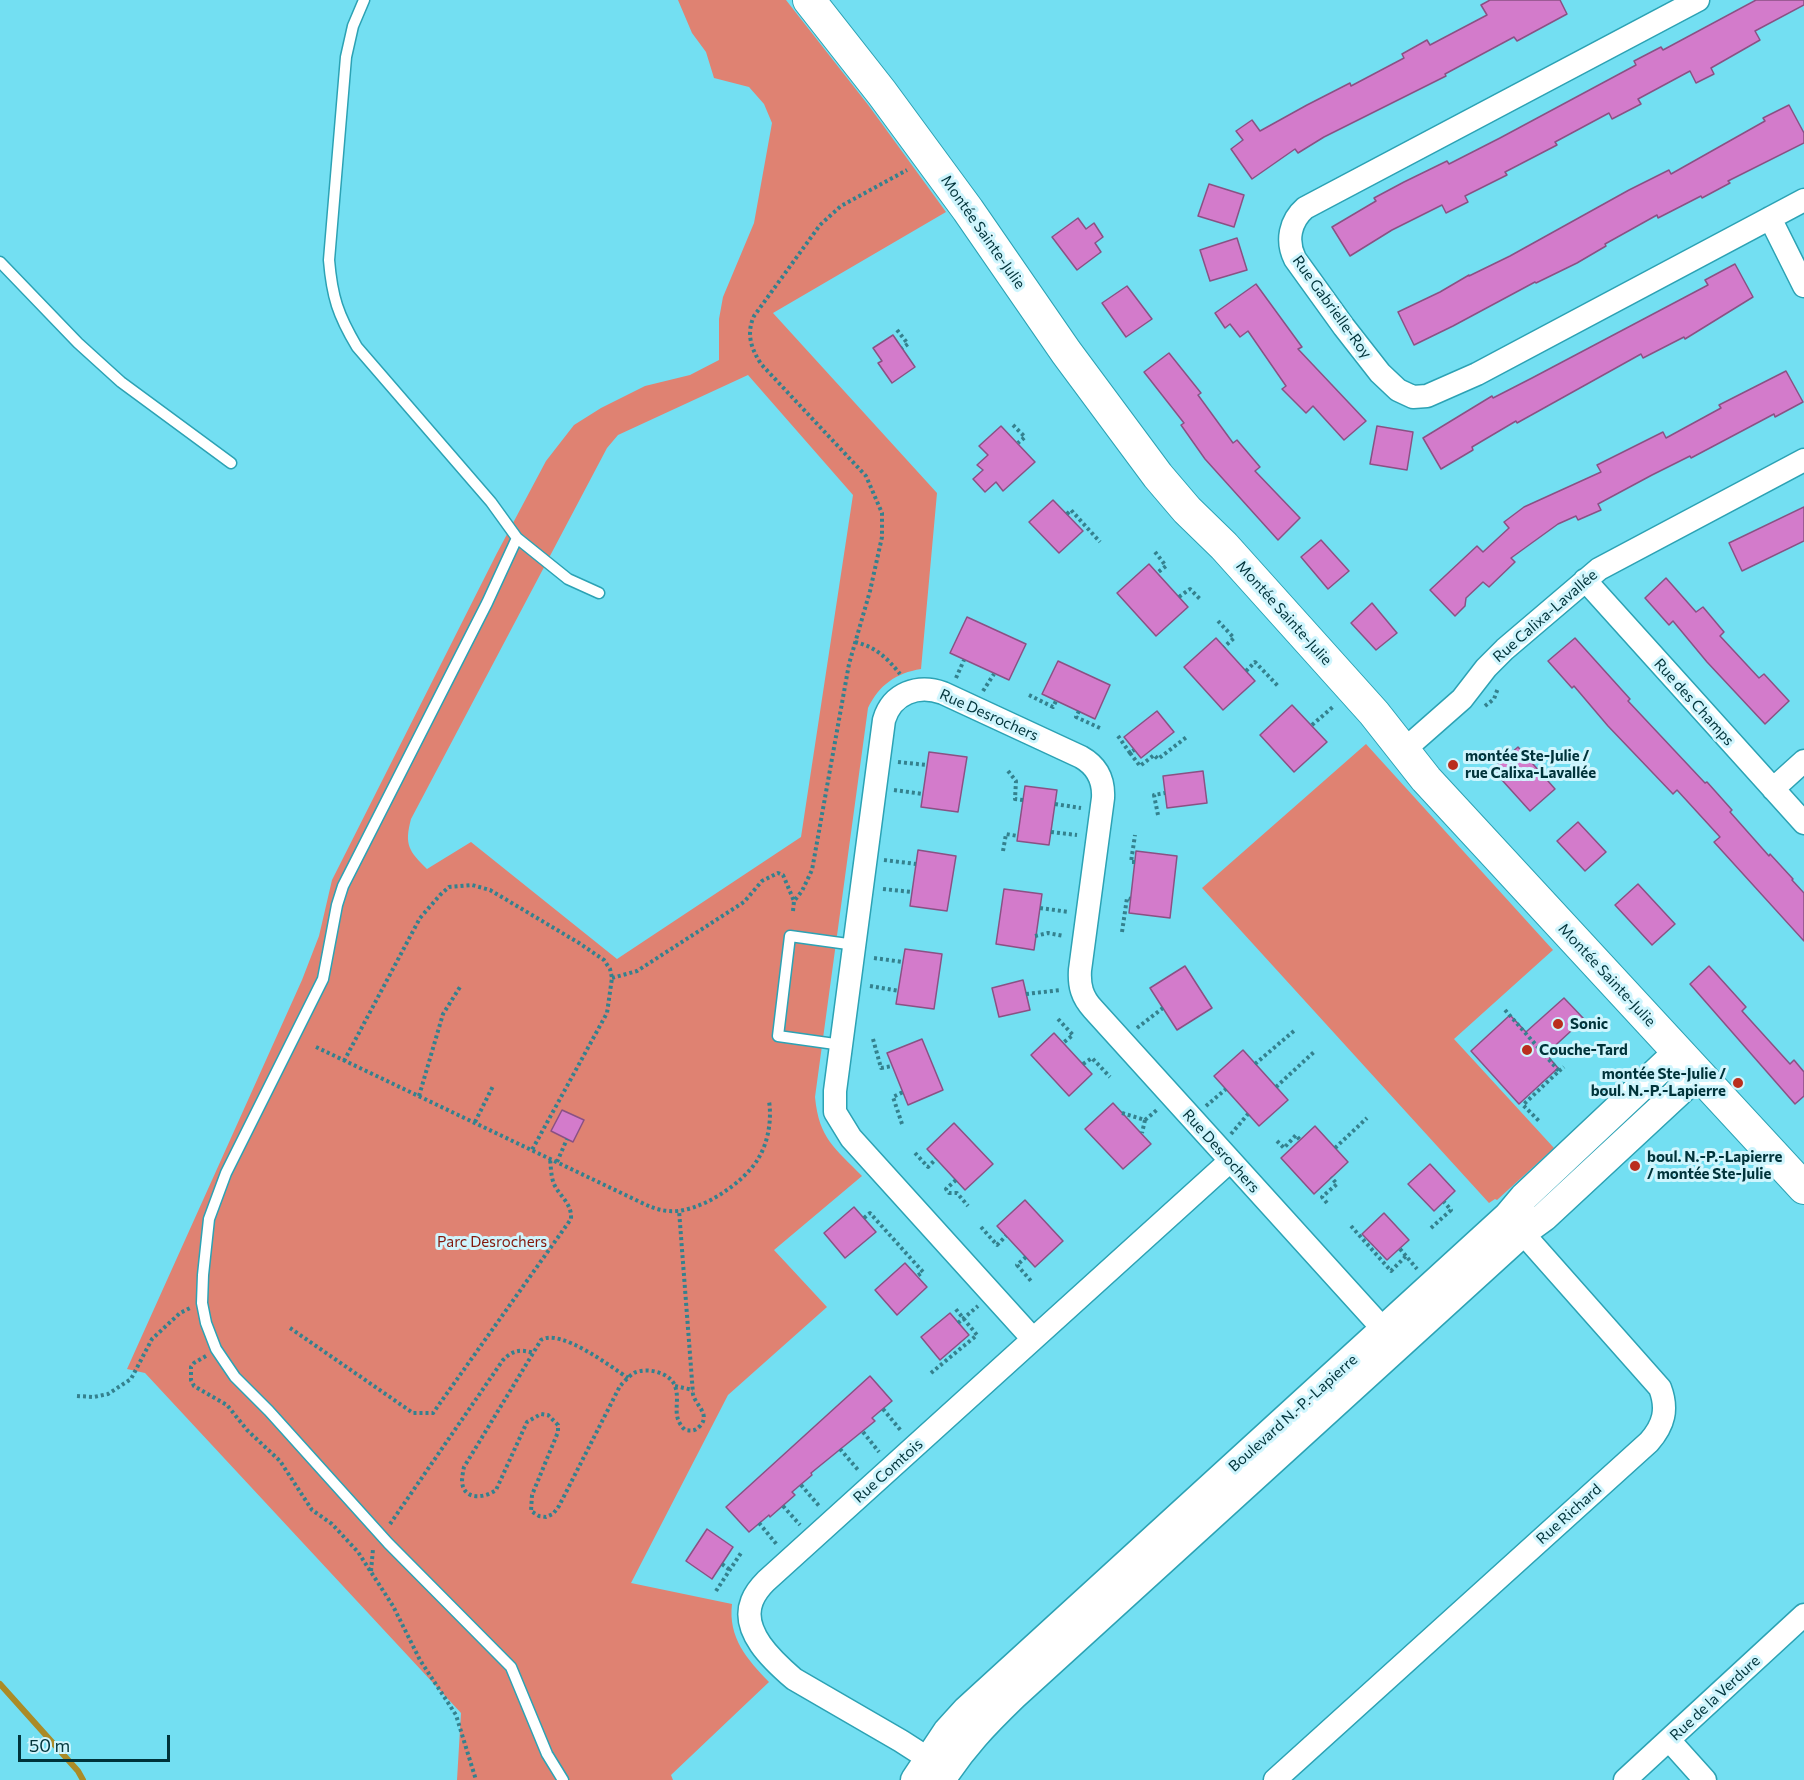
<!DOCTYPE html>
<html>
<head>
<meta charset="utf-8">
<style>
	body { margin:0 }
	#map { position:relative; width:1804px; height:1780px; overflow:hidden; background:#73dff2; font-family:Commissioner,sans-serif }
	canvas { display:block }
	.scale { position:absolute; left:18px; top:1735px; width:152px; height:27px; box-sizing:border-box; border:3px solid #00333a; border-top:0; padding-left:8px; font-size:18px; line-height:21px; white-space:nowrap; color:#00333a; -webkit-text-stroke:4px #cff5fd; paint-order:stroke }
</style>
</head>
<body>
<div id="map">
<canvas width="1804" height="1780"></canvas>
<div class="scale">50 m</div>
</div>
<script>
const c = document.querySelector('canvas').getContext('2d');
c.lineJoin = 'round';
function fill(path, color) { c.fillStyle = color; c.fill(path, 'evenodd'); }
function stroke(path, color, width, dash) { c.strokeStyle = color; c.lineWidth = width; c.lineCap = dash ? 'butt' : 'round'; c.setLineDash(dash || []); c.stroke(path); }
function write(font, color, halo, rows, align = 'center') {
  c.font = font + ' Commissioner,sans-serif'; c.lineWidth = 6; c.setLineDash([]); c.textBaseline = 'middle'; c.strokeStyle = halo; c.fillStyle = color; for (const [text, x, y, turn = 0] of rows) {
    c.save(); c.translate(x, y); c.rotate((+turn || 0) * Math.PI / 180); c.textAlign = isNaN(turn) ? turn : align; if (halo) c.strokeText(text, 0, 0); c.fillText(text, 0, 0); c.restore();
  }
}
fill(new Path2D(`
	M 678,0 L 786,0 L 869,106 L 946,212 L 773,313 L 937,493 L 921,669 C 896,673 879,685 868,708 L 815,1097 C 819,1139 835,1148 862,1176 L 774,1250 L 827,1307 L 728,1395 L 631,1583 L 732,1604 C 728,1638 747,1659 769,1682 L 671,1775 L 673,1780 L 457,1780 L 461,1713 L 145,1373 L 127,1369 L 302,980 L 319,936 L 332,880 L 497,553 L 546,461 L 574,425 L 601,408 L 645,386 L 690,375 L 719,360 L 719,319 L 723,297 L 754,223 L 772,123 L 764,104 L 749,87 L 714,78 L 706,52 L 692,33 ZM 748,375 L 853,495 L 801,837 L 617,959 L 471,842 L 427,869 C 409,851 404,845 411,819 L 607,448 L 618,435 Z
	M 1366,744 L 1553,950 L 1454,1039 L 1554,1148 L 1497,1200 L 1495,1199 L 1489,1203 L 1202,888 Z`), '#df8272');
stroke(new Path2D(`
	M 0,1684 L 78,1771 L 83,1780`), '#ab8b27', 6);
const building = new Path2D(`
	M 1490,0 L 1560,0 L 1567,14 L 1517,41 L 1514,37 L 1445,74 L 1446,76 L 1324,137 L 1298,153 L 1295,149 L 1252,179 L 1231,149 L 1243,140 L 1236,131 L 1252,120 L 1260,131 L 1307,105 L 1350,83 L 1351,86 L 1404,58 L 1402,54 L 1427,40 L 1430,45 L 1487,15 L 1481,5 Z
	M 1756,0 L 1804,0 L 1804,5 L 1755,31 L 1760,40 L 1711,68 L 1714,74 L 1696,83 L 1690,71 L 1638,99 L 1641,104 L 1612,119 L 1609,113 L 1555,142 L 1557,145 L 1505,172 L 1507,175 L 1465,196 L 1468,202 L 1446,213 L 1442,205 L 1392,230 L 1350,256 L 1332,227 L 1376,201 L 1374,198 L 1404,182 L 1447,161 L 1449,164 L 1500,138 L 1636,65 L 1634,61 L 1661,47 L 1663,50 Z
	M 1789,105 L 1804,133 L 1804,143 L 1728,181 L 1730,183 L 1702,198 L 1701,196 L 1658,218 L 1657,215 L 1605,244 L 1606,246 L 1577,263 L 1536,283 L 1535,282 L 1453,326 L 1414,345 L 1398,312 L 1440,292 L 1469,275 L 1469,276 L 1510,256 L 1629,190 L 1669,170 L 1671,174 L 1765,121 L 1763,118 Z
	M 1209,184 L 1244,195 L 1234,227 L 1198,216 Z
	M 1078,218 L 1086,229 L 1094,223 L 1103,237 L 1095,243 L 1101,252 L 1077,270 L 1052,237 Z
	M 1237,238 L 1247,270 L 1210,281 L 1200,250 Z
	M 1735,264 L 1753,297 L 1685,339 L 1684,337 L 1643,358 L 1641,354 L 1517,423 L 1516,421 L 1472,447 L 1473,450 L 1441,469 L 1423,438 L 1492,396 L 1493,398 L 1532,378 L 1708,285 L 1705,280 Z
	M 1256,284 L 1302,347 L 1298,349 L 1366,421 L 1344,440 L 1313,406 L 1306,413 L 1282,389 L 1286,386 L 1248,331 L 1240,337 L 1230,324 L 1225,328 L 1215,313 Z
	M 1127,286 L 1152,319 L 1126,337 L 1102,303 Z
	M 893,335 L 915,367 L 892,383 L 878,363 L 882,361 L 873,348 Z
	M 1169,353 L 1201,393 L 1198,395 L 1233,443 L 1237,440 L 1260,467 L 1255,471 L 1300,518 L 1278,540 L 1205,459 L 1181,425 L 1184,423 L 1144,372 Z
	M 1786,371 L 1803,402 L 1775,417 L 1774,414 L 1691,458 L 1690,456 L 1652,475 L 1598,504 L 1601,510 L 1578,520 L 1576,516 L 1558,524 L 1511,558 L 1515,562 L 1489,587 L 1483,582 L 1466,598 L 1465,606 L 1455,616 L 1430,590 L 1477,546 L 1483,552 L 1509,528 L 1504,522 L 1524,507 L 1601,472 L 1597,465 L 1663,432 L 1666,438 L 1721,408 L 1719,405 Z
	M 1001,426 L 1035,462 L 1003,491 L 996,482 L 985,492 L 973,479 L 983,470 L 977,465 L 988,455 L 979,446 Z
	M 1377,426 L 1413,432 L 1407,470 L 1370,464 Z
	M 1053,500 L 1083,531 L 1059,553 L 1029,522 Z
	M 1804,507 L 1804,541 L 1742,571 L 1729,543 Z
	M 1321,540 L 1349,571 L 1328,589 L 1301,557 Z
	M 1149,564 L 1188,607 L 1156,636 L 1117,593 Z
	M 1666,578 L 1696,612 L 1703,607 L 1724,632 L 1720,636 L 1759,678 L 1764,674 L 1789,701 L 1765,724 L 1707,662 L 1673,621 L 1669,625 L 1645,598 Z
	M 1372,603 L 1397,633 L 1376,650 L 1351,623 Z
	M 967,617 L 1026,644 L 1009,680 L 950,653 Z
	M 1216,638 L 1255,681 L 1223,710 L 1184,667 Z
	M 1575,638 L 1630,699 L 1628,701 L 1705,783 L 1707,782 L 1732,810 L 1730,812 L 1769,856 L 1770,854 L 1793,879 L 1792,880 L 1804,893 L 1804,941 L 1714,842 L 1720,837 L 1677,790 L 1673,794 L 1608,726 L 1574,686 L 1572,688 L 1548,661 Z
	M 1058,661 L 1110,685 L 1095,719 L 1042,694 Z
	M 1292,705 L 1327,742 L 1294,772 L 1260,735 Z
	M 1157,711 L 1174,732 L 1141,758 L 1124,737 Z
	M 1518,747 L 1555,789 L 1530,811 L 1492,769 Z
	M 929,752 L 967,757 L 958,812 L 921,807 Z
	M 1203,771 L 1207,803 L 1167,808 L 1163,776 Z
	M 1025,786 L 1057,790 L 1049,845 L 1017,841 Z
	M 1578,822 L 1606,852 L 1585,871 L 1557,841 Z
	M 918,850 L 956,856 L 947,911 L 910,906 Z
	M 1136,851 L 1177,856 L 1170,918 L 1129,913 Z
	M 1638,884 L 1675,924 L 1652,945 L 1615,905 Z
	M 1004,889 L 1042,894 L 1034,950 L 996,944 Z
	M 905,949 L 942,954 L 934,1009 L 896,1004 Z
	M 1185,966 L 1212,1008 L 1177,1030 L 1150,988 Z
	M 1709,966 L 1746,1007 L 1742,1011 L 1790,1064 L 1794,1060 L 1804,1072 L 1804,1096 L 1795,1104 L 1690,984 Z
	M 1023,980 L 1030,1010 L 999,1017 L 992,988 Z
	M 1564,998 L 1584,1019 L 1546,1054 L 1558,1068 L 1519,1104 L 1471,1051 L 1510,1015 L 1526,1032 Z
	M 1054,1033 L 1092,1074 L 1069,1096 L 1031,1055 Z
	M 922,1039 L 943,1090 L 908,1105 L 887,1053 Z
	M 1243,1050 L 1288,1100 L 1259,1126 L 1214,1076 Z
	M 1113,1103 L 1151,1144 L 1123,1169 L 1085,1129 Z
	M 562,1110 L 584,1120 L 573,1142 L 551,1131 Z
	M 954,1123 L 993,1164 L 965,1190 L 927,1149 Z
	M 1315,1126 L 1348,1162 L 1314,1194 L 1281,1158 Z
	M 1430,1164 L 1455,1191 L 1434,1211 L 1408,1184 Z
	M 1025,1200 L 1063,1241 L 1035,1267 L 997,1226 Z
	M 854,1207 L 876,1232 L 845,1258 L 824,1233 Z
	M 1384,1213 L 1409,1240 L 1387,1260 L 1362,1234 Z
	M 905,1263 L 927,1287 L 897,1315 L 875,1290 Z
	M 950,1313 L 969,1335 L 940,1360 L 921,1337 Z
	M 870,1376 L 892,1401 L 872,1418 L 875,1421 L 811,1473 L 812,1475 L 792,1492 L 795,1495 L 770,1517 L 769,1515 L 749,1532 L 726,1507 Z
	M 707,1529 L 733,1547 L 712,1579 L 686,1561 Z`);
fill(building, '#d37bcb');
stroke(building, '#8a5184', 1.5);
const service = new Path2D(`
	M 364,0 L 353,26 L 346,57 L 329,260 C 332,297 338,315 357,347 L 491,502 L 517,538 L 568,579 L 599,593
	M 0,262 L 78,343 L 121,382 L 231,463
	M 517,538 L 487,603 L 343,886 L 337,905 L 323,979 L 226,1173 L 209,1219 L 203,1275 L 202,1303 L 206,1323 L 216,1349 L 235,1377 L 269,1411 L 388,1543 L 511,1667 L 547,1754 L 563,1780
	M 842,1045 L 778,1036 L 790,936 L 855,945`);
const minor = new Path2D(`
	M 1698,0 L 1305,208 C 1290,221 1286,241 1295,259 L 1344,327 L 1380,373 L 1398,390 L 1413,397 L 1427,396 L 1477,374 L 1804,200
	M 1770,218 L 1804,286
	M 1585,580 L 1804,823
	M 1404,750 L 1462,699 L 1486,668 L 1505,649 L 1599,569 L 1804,460
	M 1773,789 L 1804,761
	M 1033,1339 L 851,1138 L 835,1112 L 835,1091 L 884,720 C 892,693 918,684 943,693 L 1081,757 C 1097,766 1104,780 1103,798 L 1080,970 C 1079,986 1082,997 1093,1009 L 1394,1341
	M 1669,1740 L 1705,1780
	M 943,1768 L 901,1741 L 794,1679 C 773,1661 740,1631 752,1601 C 755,1593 760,1587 766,1581 L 1230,1161
	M 1275,1780 L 1649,1442 C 1664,1425 1668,1409 1660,1388 L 1512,1221
	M 1625,1780 L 1804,1615`);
const tertiary = new Path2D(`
	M 915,1780 L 947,1732 L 967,1710 L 1508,1216 L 1524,1197 L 1678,1052
	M 941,1780 C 963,1746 984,1724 1013,1696 L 1522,1233 L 1544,1217 L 1698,1074`);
const secondary = new Path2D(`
	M 809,0 L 882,93 L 968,210 L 1066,352 L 1158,476 L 1187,510 L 1224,546 L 1374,713 L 1426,779 L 1804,1188`);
stroke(service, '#2ca2b4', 13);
stroke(minor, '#2ca2b4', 25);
stroke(tertiary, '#2ca2b4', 31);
stroke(secondary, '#2ca2b4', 34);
stroke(new Path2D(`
	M 897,330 L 908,344 L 902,348
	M 1013,425 L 1025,437 L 1018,443
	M 1067,514 L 1071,510 L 1100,542
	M 1155,552 L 1166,566 L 1157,573
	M 1179,597 L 1190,589 L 1200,599
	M 1218,621 L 1234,638 L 1224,647
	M 855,642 C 876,647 887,658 900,674
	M 1246,671 L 1255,662 L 1278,686
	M 956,678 L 964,660
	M 983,691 L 994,674
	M 1029,695 L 1053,707 L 1056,701
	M 1485,706 L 1494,699 L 1498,688
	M 1079,711 L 1076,717 L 1100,728
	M 1312,725 L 1334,706
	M 1118,736 L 1130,753 L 1134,750
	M 1130,753 L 1140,766 L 1154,755 L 1158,759 L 1188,736
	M 898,762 L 927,765
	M 1008,771 L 1016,781 L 1015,799 L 1023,800
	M 894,790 L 923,794
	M 1055,804 L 1081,808
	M 1158,815 L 1154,795 L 1165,793
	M 1051,832 L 1077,835
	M 1003,851 L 1006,834 L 1018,836
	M 884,860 L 916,864
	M 1135,862 L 1131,862 L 1135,835
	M 883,889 L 912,892
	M 1040,908 L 1069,912
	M 793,911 L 794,901 L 802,891 L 812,870 L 849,664 L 870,591 L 882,537 L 882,513 L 866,476 L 761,364 C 751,348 746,334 754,316 L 820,225 L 841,206 L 907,170
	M 1122,932 L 1127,898 L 1130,899
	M 1035,936 L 1048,933 L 1064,936
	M 874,958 L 903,962
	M 612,978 L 637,971 L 744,902 L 762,881 L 778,873 L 783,875 L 794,901
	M 870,986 L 899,991
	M 1026,994 L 1061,990
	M 1505,1010 L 1559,1071 L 1523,1105 L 1540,1122
	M 1058,1019 L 1073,1035 L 1063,1043
	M 1137,1028 L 1163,1008
	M 873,1039 L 881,1068 L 892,1066
	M 316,1047 L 638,1201 C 648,1206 657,1210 668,1211 C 698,1214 743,1184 758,1159 C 768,1143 772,1120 769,1101
	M 344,1061 L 420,918 L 440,895 L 449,887 L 472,885 L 490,890 L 579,943 L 604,960 L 610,969 L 612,978 L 607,1013 L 532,1150
	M 1083,1064 L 1092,1058 L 1110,1077
	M 1255,1064 L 1295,1030
	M 1559,1071 L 1564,1067
	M 1276,1087 L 1315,1051
	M 419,1096 L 443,1014 L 460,987
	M 1206,1106 L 1226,1089
	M 1122,1113 L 1145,1120 L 1142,1133
	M 1145,1120 L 1158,1109
	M 475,1122 L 493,1086
	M 902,1124 L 893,1097 L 903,1092
	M 1231,1134 L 1248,1114
	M 1277,1141 L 1284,1148 L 1296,1135 L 1300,1140
	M 1335,1148 L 1367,1118
	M 915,1153 L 928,1167 L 936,1159
	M 557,1162 L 567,1139
	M 956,1180 L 946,1189 L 949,1193 L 957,1193 L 968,1206
	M 1327,1203 L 1322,1197 L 1337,1184 L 1331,1177
	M 864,1218 L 870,1213 L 923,1272 L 917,1276
	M 1351,1226 L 1391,1271 L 1406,1256 L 1417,1269
	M 981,1227 L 997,1245 L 1006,1236
	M 1431,1228 L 1451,1210 L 1444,1202
	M 1400,1249 L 1406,1256
	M 1026,1257 L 1017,1265 L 1031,1281
	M 958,1323 L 978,1306
	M 290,1328 L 413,1413 L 433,1413 L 571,1219 C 572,1203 560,1197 554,1184 C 551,1177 551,1167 550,1159
	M 206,1356 L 194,1363 L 191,1367 L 191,1380 L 194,1386 L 227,1405 L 247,1430 L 280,1461 L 312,1510 L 332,1524 L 358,1552 L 393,1606 L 420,1660 L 456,1715 L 476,1780
	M 931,1373 L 977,1335 L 954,1307
	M 628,1378 C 610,1366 560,1328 541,1340 L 464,1467 C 463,1472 462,1477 462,1482 C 464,1501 485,1498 496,1490 L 527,1422 L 541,1414 L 548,1415 L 558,1425 L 558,1432 L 532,1495 L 531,1511 L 539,1516 L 546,1517 L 553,1514 L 559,1506 L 620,1386 C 624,1382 629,1376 634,1373 C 646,1367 670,1372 675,1386 C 681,1403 670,1415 685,1430 C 692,1431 695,1431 700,1426 C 711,1414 695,1405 693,1394 L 679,1210
	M 675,1386 L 693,1390
	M 77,1396 L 94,1397 L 108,1394 L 131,1379 L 152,1339 L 180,1313 L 190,1308
	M 883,1409 L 902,1432
	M 863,1432 L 879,1452
	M 840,1449 L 859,1471
	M 801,1485 L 820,1507
	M 783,1506 L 800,1525
	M 759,1523 L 778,1546
	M 390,1524 L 503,1360 C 513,1350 520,1349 534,1353
	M 722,1564 L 730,1570
	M 371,1571 L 373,1549
	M 716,1591 L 741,1553`), '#34818e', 4, [3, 3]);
stroke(service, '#fff', 10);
stroke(minor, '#fff', 22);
stroke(tertiary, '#fff', 28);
stroke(secondary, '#fff', 32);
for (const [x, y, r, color] of [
	[1453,765,6,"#ba2e1d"],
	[1558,1024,6,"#ba2e1d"],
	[1527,1050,6,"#ba2e1d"],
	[1738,1083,6,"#ba2e1d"],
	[1635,1166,6,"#ba2e1d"]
]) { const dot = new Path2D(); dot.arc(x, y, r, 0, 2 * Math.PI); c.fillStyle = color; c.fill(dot); stroke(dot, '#cff5fd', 2); }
write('15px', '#00333a', '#cff5fd', [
	["Montée Sainte-Julie",983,232,55],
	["Rue Gabrielle-Roy",1332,307,54],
	["Montée Sainte-Julie",1284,613,48],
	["Rue Calixa-Lavallée",1545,616,-41],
	["Rue des Champs",1694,702,48],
	["Rue Desrochers",989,715,24],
	["Montée Sainte-Julie",1607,975,47],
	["Rue Desrochers",1221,1151,48],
	["Boulevard N.-P.-Lapierre",1293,1413,-42],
	["Rue Comtois",888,1471,-42],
	["Rue Richard",1569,1514,-42],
	["Rue de la Verdure",1715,1698,-43]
]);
write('bold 15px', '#00333a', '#cff5fd', [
	["montée Ste-Julie /",1465,756],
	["rue Calixa-Lavallée",1465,773],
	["Sonic",1570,1024],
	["Couche-Tard",1539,1050],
	["montée Ste-Julie /",1726,1074,"right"],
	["boul. N.-P.-Lapierre",1726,1091,"right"],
	["boul. N.-P.-Lapierre",1647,1157],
	["/ montée Ste-Julie",1647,1174]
], 'left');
write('15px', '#83180c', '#cff5fd', [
	["Parc Desrochers",492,1242]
]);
</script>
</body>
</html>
